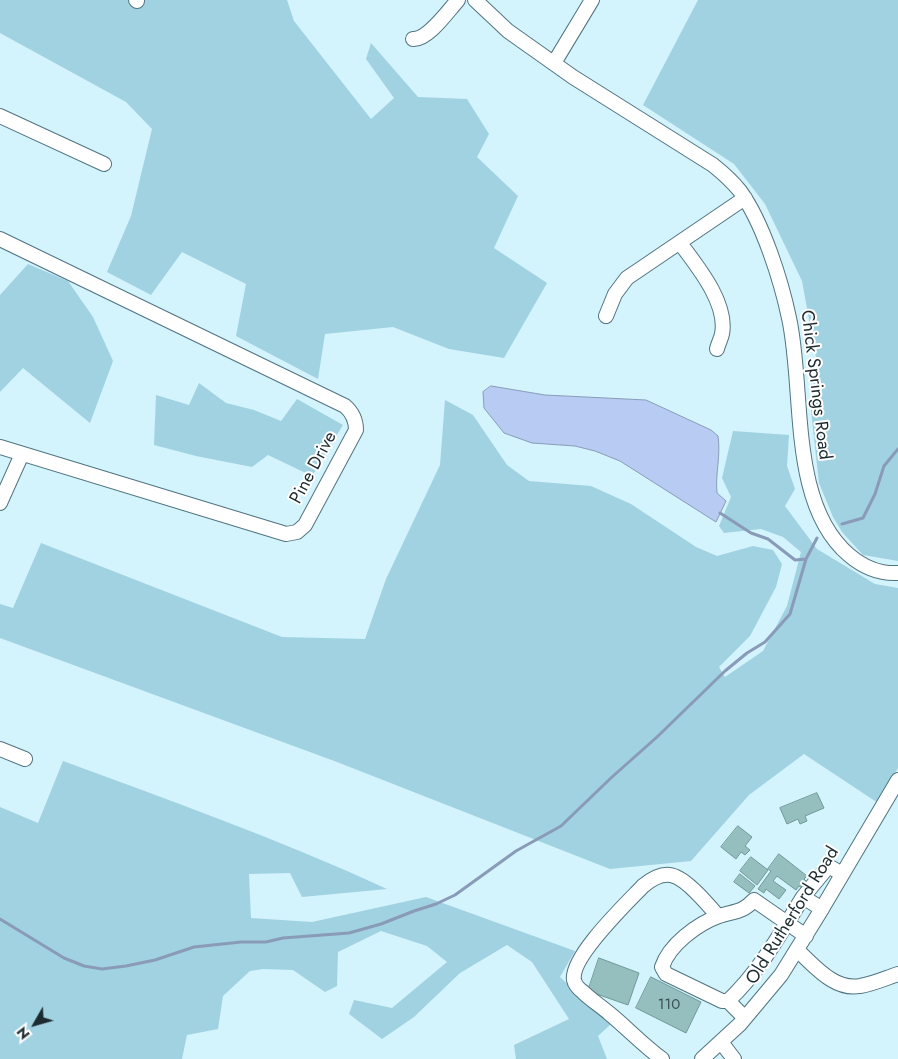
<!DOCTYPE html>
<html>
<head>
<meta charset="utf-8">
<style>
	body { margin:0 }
	#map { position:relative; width:898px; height:1059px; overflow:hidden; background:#d3f3fd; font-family:Jost,sans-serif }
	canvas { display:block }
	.north { position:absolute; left:10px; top:999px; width:50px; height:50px; -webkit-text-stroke:4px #fff; paint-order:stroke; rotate:232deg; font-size:14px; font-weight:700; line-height:20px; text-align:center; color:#1c2b30 }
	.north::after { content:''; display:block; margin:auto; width:18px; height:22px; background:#1c2b30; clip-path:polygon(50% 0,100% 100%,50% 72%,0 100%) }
</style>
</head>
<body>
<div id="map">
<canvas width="898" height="1059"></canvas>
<div class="north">N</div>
</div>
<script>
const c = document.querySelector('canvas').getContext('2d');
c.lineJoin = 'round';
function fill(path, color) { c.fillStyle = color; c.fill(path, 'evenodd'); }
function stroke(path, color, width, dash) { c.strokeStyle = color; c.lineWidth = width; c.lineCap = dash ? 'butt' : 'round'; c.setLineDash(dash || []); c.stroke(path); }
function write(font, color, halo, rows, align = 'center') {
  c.font = font + ' Jost,sans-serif'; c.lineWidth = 4; c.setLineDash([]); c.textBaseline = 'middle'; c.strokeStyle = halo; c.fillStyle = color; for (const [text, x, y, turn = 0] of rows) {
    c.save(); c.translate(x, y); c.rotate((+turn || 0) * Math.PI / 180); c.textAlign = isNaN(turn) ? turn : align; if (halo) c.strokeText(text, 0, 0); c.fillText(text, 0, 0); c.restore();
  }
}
fill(new Path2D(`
	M 0,0 L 287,0 L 294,21 L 371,119 L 394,98 L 366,59 L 371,43 L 418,97 L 467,99 L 489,134 L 477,157 L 518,196 L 494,248 L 547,283 L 504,358 L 449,349 L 393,327 L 325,334 L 318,379 L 236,336 L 246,284 L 182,252 L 151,295 L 107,272 L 131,216 L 152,129 L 126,102 L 0,33 Z
	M 698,0 L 898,0 L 898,561 L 863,555 L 842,532 L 833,517 L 819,483 L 810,402 L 817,363 L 802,281 L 765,204 L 734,164 L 643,105 Z
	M 28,264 L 68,281 L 93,317 L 113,361 L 90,423 L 23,368 L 0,392 L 0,295 Z
	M 199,383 L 226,403 L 254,410 L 281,421 L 297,399 L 343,425 L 312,476 L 268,455 L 252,467 L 196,456 L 154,445 L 156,395 L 189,405 Z
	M 445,400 L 473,415 L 507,465 L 529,481 L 591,486 L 631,504 L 696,547 L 717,556 L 753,546 L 773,550 L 782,564 L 776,587 L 750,636 L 719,667 L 725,677 L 763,651 L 787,606 L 801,552 L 783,537 L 761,529 L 724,533 L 719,526 L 731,497 L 722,478 L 733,431 L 789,435 L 787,466 L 795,489 L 785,506 L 817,549 L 875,584 L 898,588 L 898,768 L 878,803 L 804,754 L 749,795 L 691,861 L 610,869 L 337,762 L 0,638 L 0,604 L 13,608 L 41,543 L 282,637 L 365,639 L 386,579 L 440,465 Z
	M 63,761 C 172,801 281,840 387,889 L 302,897 L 290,873 L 249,874 L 251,918 L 312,922 L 426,897 L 575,951 L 560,977 L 611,1024 L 598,1036 L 607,1059 L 516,1059 L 514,1045 L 569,1019 L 532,962 L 507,945 L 460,973 L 414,1017 L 382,1039 L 349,1014 L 354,1000 L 392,1008 L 447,962 L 427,946 L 381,931 L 338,952 L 337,986 L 325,992 L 293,970 L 263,969 L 250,971 L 223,996 L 218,1029 L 187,1035 L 182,1059 L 0,1059 L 0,807 L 38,823 Z`), '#a1d2e1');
const water = new Path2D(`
	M 491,386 L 545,395 L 646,400 L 711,430 L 718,436 C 721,456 715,474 717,493 L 726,501 L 716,522 L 620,461 L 595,451 L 575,446 L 532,443 L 504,433 L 484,408 L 483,392 Z`);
fill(water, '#b8cbf2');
stroke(water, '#899bb8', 1);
stroke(new Path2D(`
	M 720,513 L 751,533 L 768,539 L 795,560 L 806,559
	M 842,524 L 863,518 L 875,494 L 884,466 L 898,449
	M 0,919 L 64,958 L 84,966 L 102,969 L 126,966 L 155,960 L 194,947 L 241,942 L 266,942 L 283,938 L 349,933 L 381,924 L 414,911 L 436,904 L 455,895 L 516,851 L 561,826 L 612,777 L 657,737 L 725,671 L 747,653 L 765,642 L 790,614 L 806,559 L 817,538`), '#899bb8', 3);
const building = new Path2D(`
	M 817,793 L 824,808 L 805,816 L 807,821 L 800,824 L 798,819 L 787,824 L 780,808 Z
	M 738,826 L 752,837 L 745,846 L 750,850 L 745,855 L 741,852 L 736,859 L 721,847 Z
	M 779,854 L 807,876 L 804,879 L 807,882 L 802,888 L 799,886 L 796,890 L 777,876 L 773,881 L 786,890 L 779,899 L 766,889 L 764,893 L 758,889 L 771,871 L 768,869 Z
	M 751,857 L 768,870 L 757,885 L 740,871 Z
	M 740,874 L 755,886 L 749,893 L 734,882 Z
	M 599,958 L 639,973 L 628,1005 L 588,991 Z
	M 651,977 L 701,1002 L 686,1033 L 636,1008 Z`);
fill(building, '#95bfbf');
stroke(building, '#709898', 1);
const minor = new Path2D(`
	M 136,0 L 137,1
	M 475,0 L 508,31 L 573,77 L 713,165 C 723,173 732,181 740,191 C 763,223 781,280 789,318 C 805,390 788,503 849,555 C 863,567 880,574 898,573
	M 413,39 C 428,40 448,11 458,0
	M 554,63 L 592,0
	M 0,116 L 104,164
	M 0,239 L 345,406 C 353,413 356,420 356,430 L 305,525 L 297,532 L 286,534 L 0,447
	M 680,243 C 697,266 728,303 722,334 C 721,339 718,344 717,349
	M 606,316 L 615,294 L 627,278 L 745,198
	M 0,503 L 22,454
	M 0,749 L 25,759
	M 803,897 L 827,868 L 832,868 L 842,874
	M 797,950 C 814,965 834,991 860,986 C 873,984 886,978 898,974
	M 728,1001 C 759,972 781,933 803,897 L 822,909
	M 745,1018 L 728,1001 L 722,1001 L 666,974 L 662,967 C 669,945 697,924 719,916 C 734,911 742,913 754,900 L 806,936
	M 721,1042 L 734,1059
	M 662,1059 C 643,1045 627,1028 610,1014 C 601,1006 591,1000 583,992 C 579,989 575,985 574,980 C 570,957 627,903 643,886 C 666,867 678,874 697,893 C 704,900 711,908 718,916
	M 702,1059 L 740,1024 L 781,975 L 820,912 L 898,780`);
stroke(minor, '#507480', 16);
stroke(minor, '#fff', 14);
write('15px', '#3a5054', null, [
	["110",669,1005]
]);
write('18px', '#1c2b30', '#fff', [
	["Chick Springs Road",815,385,83],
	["Pine Drive",314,468,-62],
	["Old Rutherford Road",793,916,-58]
]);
</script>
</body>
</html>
